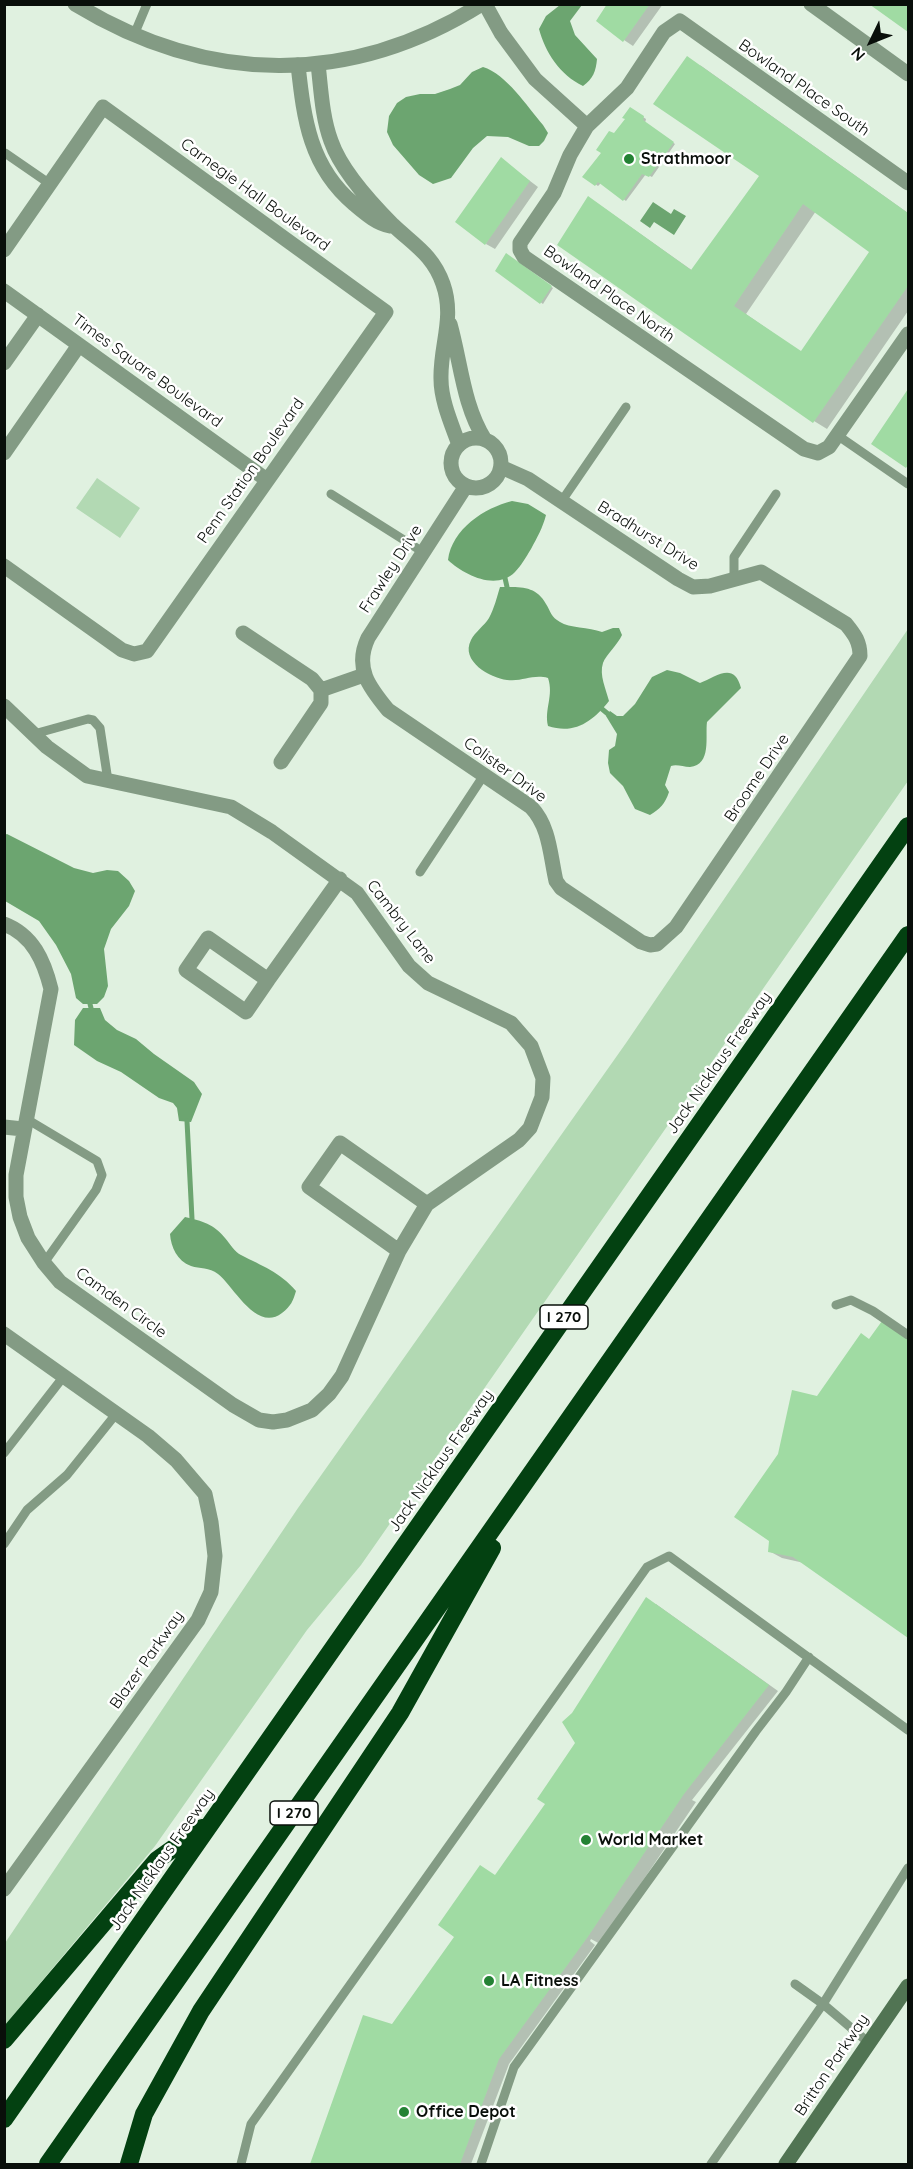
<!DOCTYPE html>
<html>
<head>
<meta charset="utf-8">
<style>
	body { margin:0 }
	#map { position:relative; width:913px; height:2169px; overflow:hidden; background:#e0f1e0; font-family:Quicksand,sans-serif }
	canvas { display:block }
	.frame { position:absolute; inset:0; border:6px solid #090f0a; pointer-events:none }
	.north { position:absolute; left:841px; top:12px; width:60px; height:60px; -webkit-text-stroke:4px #fff; paint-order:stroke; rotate:227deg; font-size:16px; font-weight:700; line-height:24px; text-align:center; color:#090f0a }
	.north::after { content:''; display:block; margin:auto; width:21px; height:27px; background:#090f0a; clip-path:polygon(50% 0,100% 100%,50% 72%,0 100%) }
</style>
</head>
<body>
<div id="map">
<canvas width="913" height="2169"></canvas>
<div class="frame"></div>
<div class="north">N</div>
</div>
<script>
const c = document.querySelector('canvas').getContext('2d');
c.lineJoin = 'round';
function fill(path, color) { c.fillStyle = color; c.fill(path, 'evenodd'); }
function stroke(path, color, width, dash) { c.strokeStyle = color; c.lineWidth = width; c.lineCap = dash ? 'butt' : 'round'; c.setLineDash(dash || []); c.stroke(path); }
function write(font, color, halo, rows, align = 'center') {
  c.font = font + ' Quicksand,sans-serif'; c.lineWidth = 5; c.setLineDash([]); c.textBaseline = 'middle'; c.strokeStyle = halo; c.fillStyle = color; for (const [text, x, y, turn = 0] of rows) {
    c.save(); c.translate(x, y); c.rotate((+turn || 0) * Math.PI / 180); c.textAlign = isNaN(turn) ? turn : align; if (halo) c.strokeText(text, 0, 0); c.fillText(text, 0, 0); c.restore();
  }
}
fill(new Path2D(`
	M 97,478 L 140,508 L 120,538 L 76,508 Z
	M 908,629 L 908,781 L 361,1565 L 307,1630 L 155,1846 L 5,2025 L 5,1943 L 298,1508 L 626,1043 Z`), '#b2d9b3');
fill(new Path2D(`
	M 560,5 L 582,5 L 570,21 L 575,35 L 597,59 C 596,71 593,79 583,86 C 560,75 545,52 539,29 L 546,16 Z
	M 483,67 C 506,74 527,106 543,125 L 548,133 L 544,141 L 539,146 L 529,146 L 508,137 L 487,136 L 473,148 L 451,178 L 433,184 L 419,175 L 393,145 L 387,132 L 389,116 L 397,103 L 406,97 L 420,94 L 435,94 L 450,89 L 460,85 L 472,72 Z
	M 653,202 L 671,214 L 674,209 L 686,216 L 674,235 L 654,222 L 650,228 L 640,221 Z
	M 512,501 L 528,504 L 546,515 C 543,527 537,538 531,549 C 526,557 521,566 515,572 C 496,591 464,575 448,560 C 452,529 484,508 512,501 Z
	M 500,587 C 519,587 536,585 546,604 C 551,612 551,617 560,622 C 569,628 589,627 602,632 L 613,628 L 619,628 L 622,635 C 618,644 606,655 603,663 C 599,675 606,689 609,701 C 593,721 575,735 548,726 C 544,709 554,696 548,678 C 532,674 523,682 507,680 C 490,678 460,661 471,640 C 475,632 484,626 489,618 C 494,609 497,597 500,587 Z
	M 667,670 L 680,673 L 700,683 C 716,677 734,661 741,688 L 707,722 C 705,736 712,765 690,767 C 683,767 677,764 671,766 L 665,785 L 669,792 C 665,804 660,809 650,815 L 635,809 L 623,786 L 610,773 L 608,763 L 609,750 L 615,746 L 617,734 L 606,716 L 610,711 L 617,716 L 623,716 L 635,704 L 652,677 Z
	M 7,834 L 74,868 L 93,873 L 107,870 L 118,871 L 129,881 L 135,891 L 129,906 L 111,929 L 104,949 L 108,986 L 104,997 L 97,1004 L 83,1004 L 76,998 L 71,974 L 56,945 L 39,921 L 5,901 L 4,835 Z
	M 83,1008 L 100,1008 L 105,1020 L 117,1030 L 136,1039 L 154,1054 L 194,1082 L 202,1094 L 191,1122 L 179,1121 L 177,1108 L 173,1103 L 159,1098 L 121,1072 L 97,1061 L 74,1045 L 75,1020 Z
	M 185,1217 C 202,1221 214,1224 225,1238 C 230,1244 235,1252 241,1255 C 262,1266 280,1272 296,1291 C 293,1301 291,1306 282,1313 C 256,1333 233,1285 218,1274 C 209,1267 200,1269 191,1266 C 177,1261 171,1247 170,1234 Z`), '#6ca570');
fill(new Path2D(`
	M 609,4 L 663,4 L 633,46 L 624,40 Z
	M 700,65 L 908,213 L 908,311 L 827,429 L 814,421 L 601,206 L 693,271 L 761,175 ZM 816,211 L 872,251 L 802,353 L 746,314 Z
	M 631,109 L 646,119 L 645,123 L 675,144 L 652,177 L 646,174 L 626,201 L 601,183 L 598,186 L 584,176 L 627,119 Z
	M 501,159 L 538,187 L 495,249 L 486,244 Z
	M 506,255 L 553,288 L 543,304 L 497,271 Z
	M 908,392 L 908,468 L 873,443 Z
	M 908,1339 L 908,1636 L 804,1563 L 782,1558 L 769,1551 L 818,1398 L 870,1340 Z
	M 656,1604 L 778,1691 L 692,1800 L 696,1802 L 600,1944 L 591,1939 L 590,1941 L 595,1945 L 509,2064 L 471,2164 L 312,2164 L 364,2016 L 392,2026 L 456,1937 L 547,1804 L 577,1744 L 573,1714 Z`), '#0003');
stroke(new Path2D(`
	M 505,578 L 507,587
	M 602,709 L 608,714
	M 90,1004 L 91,1008
	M 187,1121 L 192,1219`), '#6ca570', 5);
fill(new Path2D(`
	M 607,4 L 650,4 L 623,42 L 596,21 Z
	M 869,4 L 908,4 L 908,32 Z
	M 687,56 L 908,213 L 908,286 L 813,423 L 557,245 L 588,196 L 691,270 L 759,176 L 653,104 ZM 803,204 L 869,252 L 801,351 L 734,306 Z
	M 630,107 L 644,116 L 643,120 L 674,142 L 649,177 L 642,174 L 623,201 L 598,182 L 595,186 L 582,177 L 601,153 L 596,150 L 609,131 L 614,133 L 625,119 L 622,118 Z
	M 501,157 L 530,181 L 485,245 L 455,222 Z
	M 506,253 L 552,286 L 540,304 L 495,271 Z
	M 908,389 L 908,464 L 906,468 L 871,444 Z
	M 882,1321 L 908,1339 L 908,1638 L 793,1557 L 768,1552 L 769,1541 L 734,1517 L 778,1454 L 792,1390 L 817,1396 L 861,1333 L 869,1339 Z
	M 646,1597 L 769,1685 L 684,1794 L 587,1938 L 499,2059 L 460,2164 L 310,2164 L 363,2015 L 392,2024 L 454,1937 L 438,1925 L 480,1865 L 495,1875 L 545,1804 L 537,1799 L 575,1743 L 562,1722 L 572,1713 Z`), '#a0dba3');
stroke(new Path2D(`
	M 134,35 L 147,4
	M 5,153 L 50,184
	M 837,435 L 908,484
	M 331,494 L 423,552
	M 561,502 L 626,407
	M 734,578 L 734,557 L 776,494
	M 34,734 L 88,719 L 93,720 L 100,728 L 108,781
	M 420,872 L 484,775
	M 25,1118 L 97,1161 L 102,1175 L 96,1190 L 44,1263
	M 836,1305 L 851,1300 L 873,1311 L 908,1335
	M 4,1453 L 64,1376
	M 4,1544 L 27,1510 L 67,1475 L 116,1414
	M 795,1984 L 823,2004 L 869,2043
	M 241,2164 L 251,2124 L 647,1567 L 669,1556 L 908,1730
	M 481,2164 L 514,2067 L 756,1731 L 786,1692 L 809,1657
	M 711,2164 L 823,2004 L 908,1868`), '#839b84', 9);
stroke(new Path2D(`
	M 485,4 L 501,33 L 535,79 L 587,126
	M 811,4 L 908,74
	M 318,64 C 321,89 322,117 331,141 C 341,170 372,204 393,225 C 414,245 433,255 443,284 C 455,318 440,345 441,379 C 441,401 452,425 459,445
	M 298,65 C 304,120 310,167 354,204 C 366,214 376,223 390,226
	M 908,183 L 680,21 L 664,32 L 627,88 L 587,126 L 570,155 L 554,193 L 520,243 L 520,250 L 524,257 L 804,449 L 818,453 L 829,447 L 908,334
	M 4,250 L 103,107 L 386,312 L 147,651 L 134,654 L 122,650 L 4,566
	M 4,291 L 267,480
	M 450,324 C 461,363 463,405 485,440
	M 4,363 L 38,315
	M451 463a25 25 0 1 1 50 0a25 25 0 1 1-50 0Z
	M 4,453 L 79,345
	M 466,486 L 368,638 C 354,668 369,687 388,710 L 531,807 C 550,827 550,855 556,881 L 561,888 L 641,942 L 650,945 L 657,944 L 676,927 L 860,656 C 860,642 855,635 846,624 L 761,572 L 710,586 L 693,587 L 678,579 L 528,479 L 501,467
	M 243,633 L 312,679 L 321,690 L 321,703 L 281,762
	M 321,690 L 364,675
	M 4,706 L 47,747 L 87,776 L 231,807 L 272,832 L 357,893 L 409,966 L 428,983 L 511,1023 L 531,1046 L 543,1078 L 542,1097 L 530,1128 L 519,1140 L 427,1204 L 399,1251 L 342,1376 L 329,1394 L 312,1410 L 287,1420 L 273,1422 L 259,1420 L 233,1405 L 60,1282 L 44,1263 L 28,1238 L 20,1217 L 16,1197 L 16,1175 L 51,989 C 44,961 33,935 4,924
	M 208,938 L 268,980 L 246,1012 L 186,970 Z
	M 268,980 L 340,879
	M 4,1127 L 23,1129
	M 399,1251 L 309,1187 L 340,1143 L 427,1204
	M 4,1334 L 148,1436 L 176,1460 L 205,1494 L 211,1522 L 215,1556 L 211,1592 L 198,1620 L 4,1889`), '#839b84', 15);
stroke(new Path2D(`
	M 75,4 C 208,85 350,87 482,4`), '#839b84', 15);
stroke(new Path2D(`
	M 786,2164 L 908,1986`), '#517453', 15);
stroke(new Path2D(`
	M 4,2040 L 157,1860 L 202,1828
	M 4,2119 L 908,826
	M 48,2164 L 908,935
	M 129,2164 L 144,2114 L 201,2011 L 400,1713 L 492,1548`), '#034111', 18);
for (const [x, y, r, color] of [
	[629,159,6,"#248234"],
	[586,1840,6,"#248234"],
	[489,1981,6,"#248234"],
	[404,2112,6,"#248234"]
]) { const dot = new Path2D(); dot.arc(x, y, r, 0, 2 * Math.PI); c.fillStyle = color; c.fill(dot); stroke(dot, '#fff', 2); }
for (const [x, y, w] of [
	[564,1317,48],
	[294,1813,48]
]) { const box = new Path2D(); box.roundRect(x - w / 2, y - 12, w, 24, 4.5); c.fillStyle = '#fff'; c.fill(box); stroke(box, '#090f0a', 1.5); }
write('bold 15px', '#090f0a', null, [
	["I 270",564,1317],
	["I 270",294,1813]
]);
write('16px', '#090f0a', '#fff', [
	["Bowland Place South",804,88,35],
	["Carnegie Hall Boulevard",255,195,36],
	["Bowland Place North",609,294,35],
	["Times Square Boulevard",147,371,36],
	["Penn Station Boulevard",251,471,-55],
	["Bradhurst Drive",648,536,32],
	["Frawley Drive",391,569,-57],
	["Colister Drive",505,770,36],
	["Broome Drive",757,778,-56],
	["Cambry Lane",401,922,52],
	["Jack Nicklaus Freeway",719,1063,-55],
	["Camden Circle",121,1303,36],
	["Jack Nicklaus Freeway",441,1461,-55],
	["Blazer Parkway",147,1660,-55],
	["Jack Nicklaus Freeway",162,1860,-55],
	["Britton Parkway",832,2065,-56]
]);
write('bold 16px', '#090f0a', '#fff', [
	["Strathmoor",641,159],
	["World Market",598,1840],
	["LA Fitness",501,1981],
	["Office Depot",416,2112]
], 'left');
</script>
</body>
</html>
